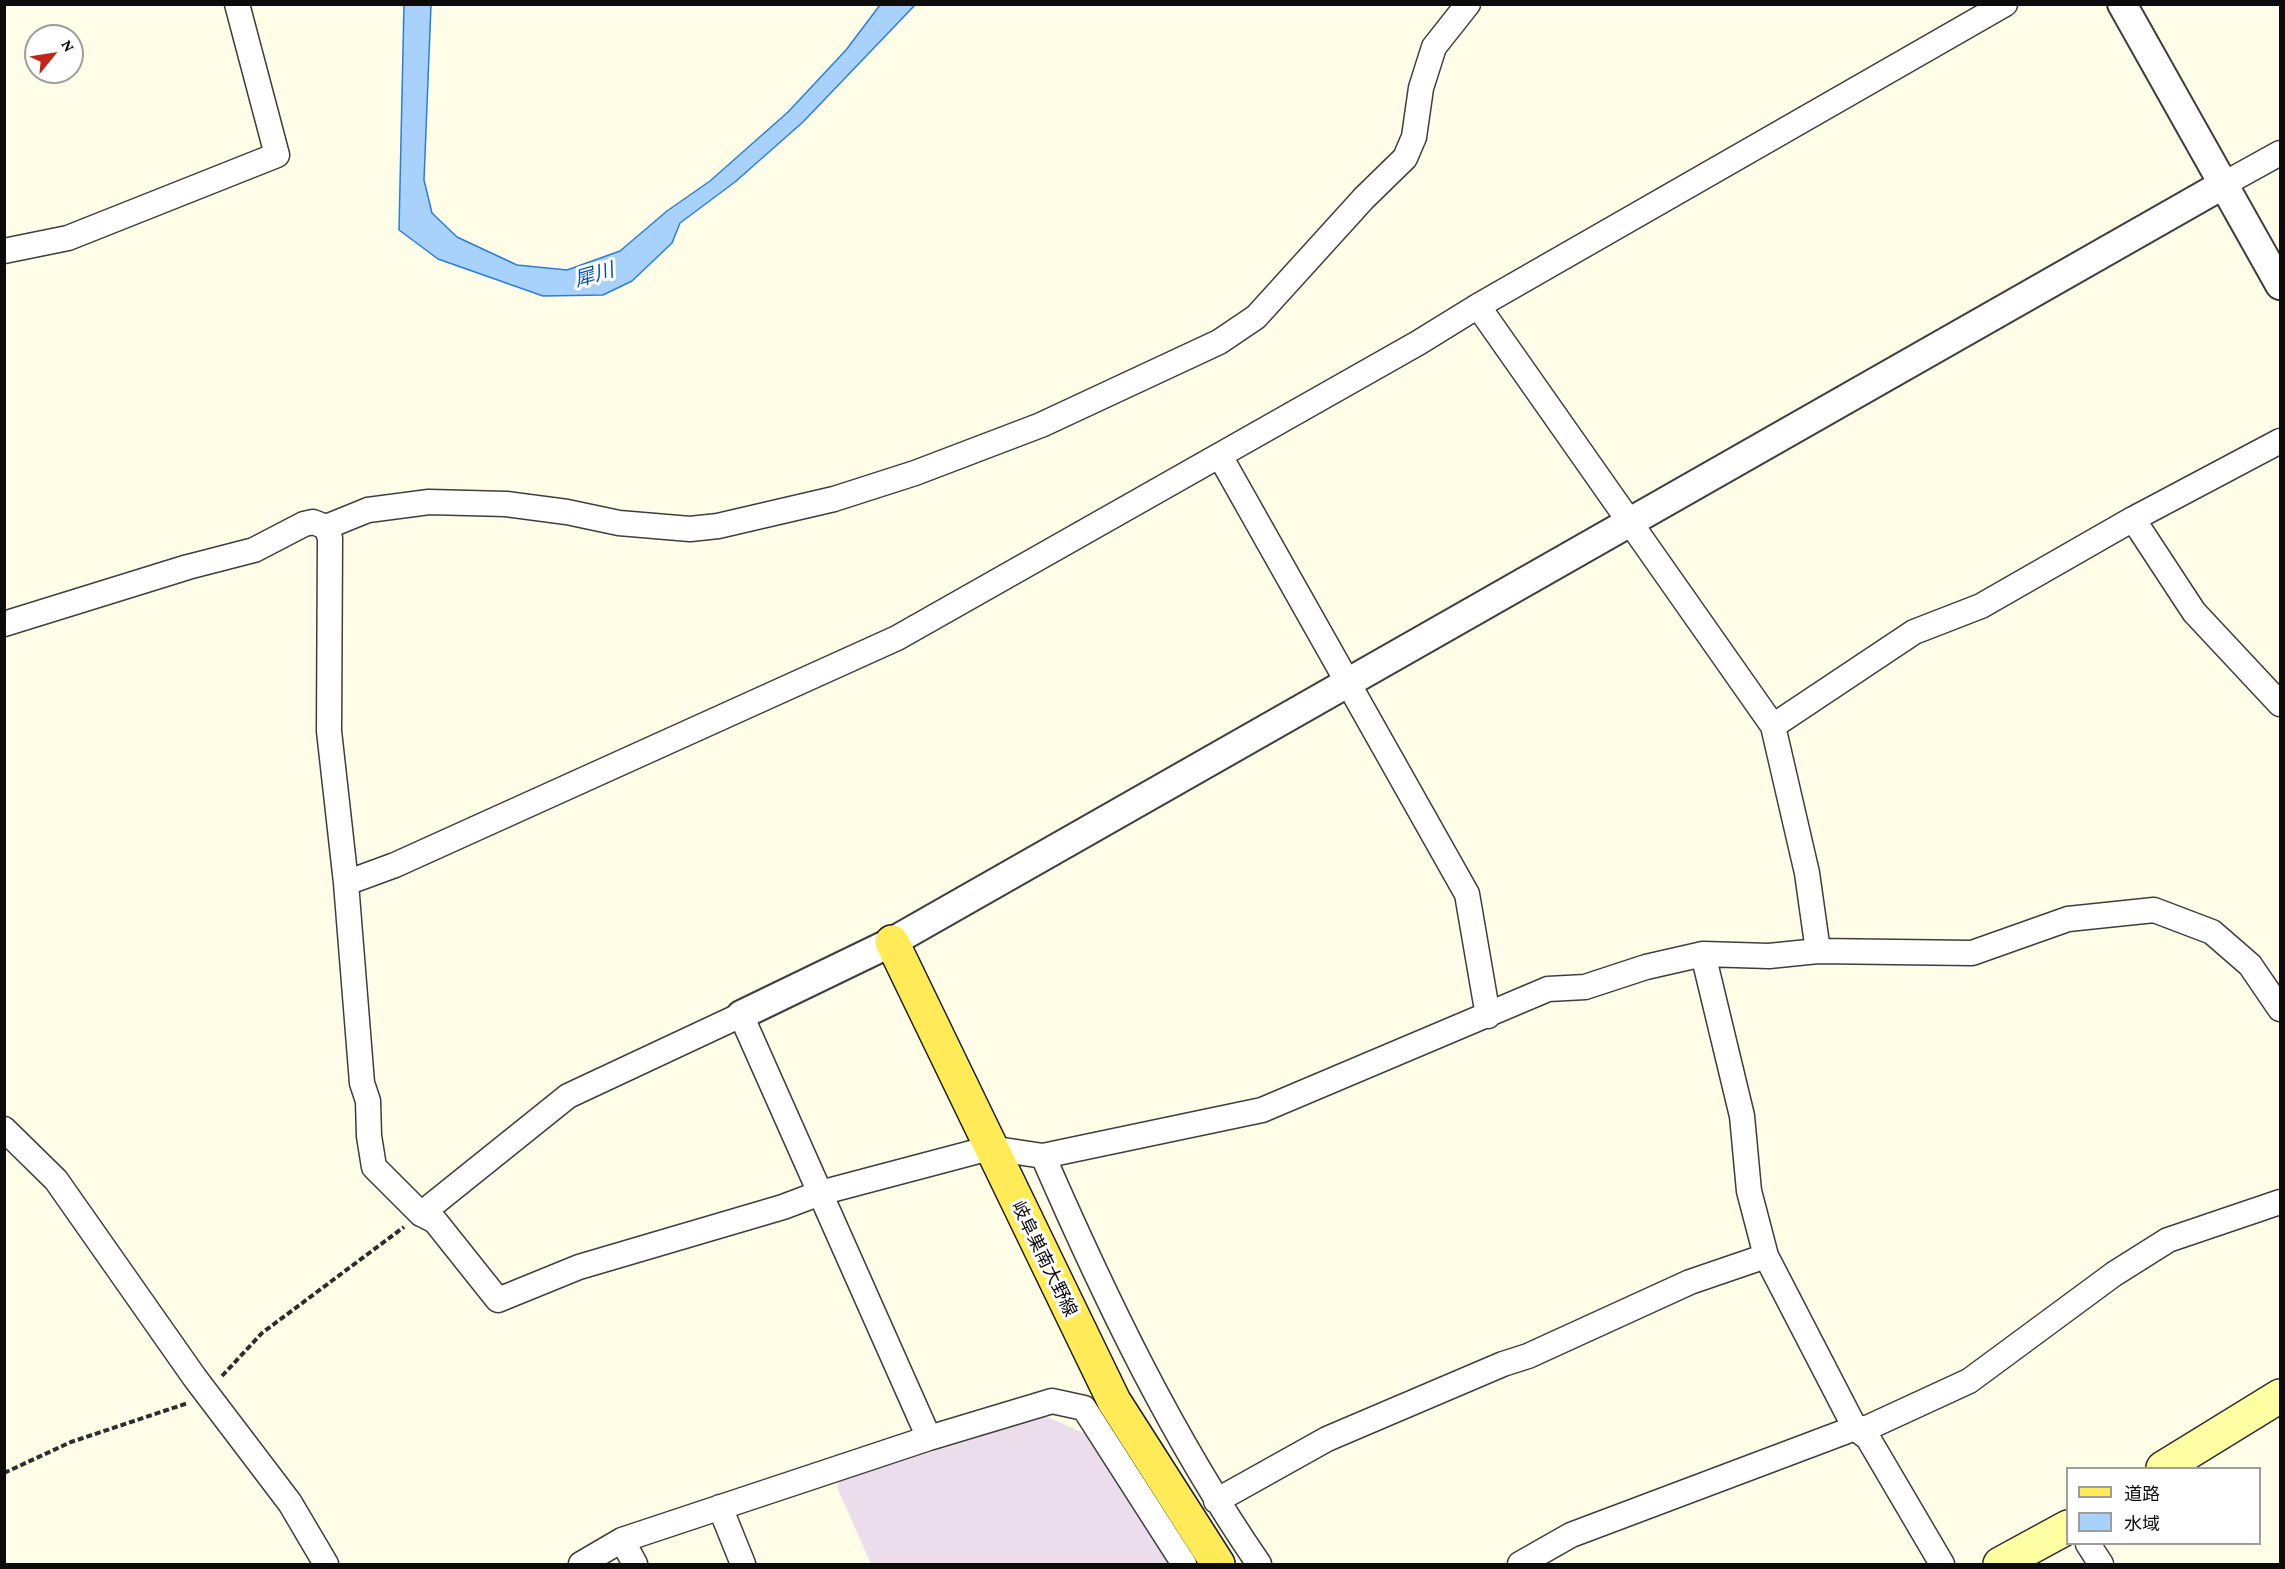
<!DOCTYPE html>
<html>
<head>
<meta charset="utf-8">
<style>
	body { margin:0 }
	#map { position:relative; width:2285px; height:1569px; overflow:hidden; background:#fffde8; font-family:"Crimson Pro","Noto Sans JP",serif }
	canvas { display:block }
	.frame { position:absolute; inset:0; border:6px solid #0b0b0b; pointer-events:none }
	.legend { position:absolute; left:2066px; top:1467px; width:195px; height:78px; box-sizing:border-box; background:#fff; border:2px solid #9d9d9d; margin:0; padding:8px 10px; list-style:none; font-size:18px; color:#0b0b0b }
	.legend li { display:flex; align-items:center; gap:12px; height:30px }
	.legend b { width:30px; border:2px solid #9d9d9d }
	.north { position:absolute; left:24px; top:24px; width:60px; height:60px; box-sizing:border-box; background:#fff; border:2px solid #9d9d9d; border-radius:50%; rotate:60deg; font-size:16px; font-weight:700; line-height:24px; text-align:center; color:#0b0b0b }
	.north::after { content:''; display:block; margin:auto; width:21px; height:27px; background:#c3251a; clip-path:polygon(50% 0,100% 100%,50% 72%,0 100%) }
</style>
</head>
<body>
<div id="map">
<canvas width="2285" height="1569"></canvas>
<div class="frame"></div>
<ul class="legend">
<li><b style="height:8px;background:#ffea58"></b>道路</li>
<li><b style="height:16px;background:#a8d2fb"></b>水域</li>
</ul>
<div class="north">N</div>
</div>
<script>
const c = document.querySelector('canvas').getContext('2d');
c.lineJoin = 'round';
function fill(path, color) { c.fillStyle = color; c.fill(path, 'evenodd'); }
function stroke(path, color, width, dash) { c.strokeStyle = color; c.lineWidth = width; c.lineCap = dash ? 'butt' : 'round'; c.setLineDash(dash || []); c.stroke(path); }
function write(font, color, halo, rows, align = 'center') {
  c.font = font + ' "Crimson Pro","Noto Sans JP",serif'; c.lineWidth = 6; c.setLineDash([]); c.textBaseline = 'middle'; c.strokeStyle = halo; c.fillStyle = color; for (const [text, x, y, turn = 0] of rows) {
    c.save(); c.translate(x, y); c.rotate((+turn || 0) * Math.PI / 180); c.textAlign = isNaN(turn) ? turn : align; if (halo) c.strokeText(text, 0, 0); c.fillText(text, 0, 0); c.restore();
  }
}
fill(new Path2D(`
	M 1045,1416 L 1086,1434 L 1169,1564 L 871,1564 L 837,1487 L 840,1481 Z`), '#ebddeb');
const water = new Path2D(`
	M 404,5 L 431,5 L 424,180 L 432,213 L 457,237 L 517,265 L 567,270 L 620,251 L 667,211 L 710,181 L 788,112 L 846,50 L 880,5 L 915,5 L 803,122 L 735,182 L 680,223 L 672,243 L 632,281 L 603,295 L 543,296 L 438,259 L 399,230 Z`);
fill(water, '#a8d2fb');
stroke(water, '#2a7ed7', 1.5);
const minor = new Path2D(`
	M 2224,184 L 2280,153
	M 4,251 L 68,238 L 277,155 L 237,4
	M 1478,306 L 1773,726 L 1807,873 L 1818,951
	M 1220,456 L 1467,894 L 1488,1016
	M 2133,519 L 2194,612 L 2280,704
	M 326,527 L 368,510 L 429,502 L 506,504 L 567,512 L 619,523 L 690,529 L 718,526 L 834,499 L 915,473 L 1041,425 L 1219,342 L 1256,317 L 1364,198 L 1405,158 L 1414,137 L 1421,88 L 1434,47 L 1468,4
	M 4,624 L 188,567 L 254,550 L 304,524 L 313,522 L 326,527 L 330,538 L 329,731 L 346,883 L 362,1083 L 368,1101 L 369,1136 L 374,1167 L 421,1214 L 435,1221 L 498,1300 L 579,1267 L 783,1207 L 820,1193 L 990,1148 L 1043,1156 L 1262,1110 L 1548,989 L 1585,987 L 1646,967 L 1703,954 L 1769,956 L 1818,951 L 1972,953 L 2068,919 L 2154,910 L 2212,932 L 2250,965 L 2280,1009
	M 1773,726 L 1914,632 L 1981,606 L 2133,519 L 2280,441
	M 346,883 L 395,865 L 897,638 L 1418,343 L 1478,306 L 2005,4
	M 1703,954 L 1742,1116 L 1749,1191 L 1766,1256 L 1855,1428 L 1868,1438 L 1942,1564
	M 4,1129 L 56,1180 L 195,1378 L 290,1503 L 326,1564
	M 1043,1156 C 1105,1298 1171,1436 1259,1564
	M 421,1214 L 568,1096 L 741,1015 L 929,1438
	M 1216,1501 L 1327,1439 L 1503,1364 L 1528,1356 L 1690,1282 L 1766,1256
	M 720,1507 L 743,1564
	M 622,1540 L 635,1564
	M 2088,1544 L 2101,1564
	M 581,1564 L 622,1540 L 929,1438 L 1052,1401 L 1084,1408 L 1184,1564
	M 1520,1564 L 1571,1535 L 1855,1428 L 1867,1428 L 1969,1381 L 2114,1274 L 2168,1240 L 2280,1202`);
const tertiary = new Path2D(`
	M 2122,4 L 2280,285
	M 741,1015 L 892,942 L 2224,184`);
const secondary = new Path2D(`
	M 2163,1468 L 2280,1396
	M 2000,1564 L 2068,1527`);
const primary = new Path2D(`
	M 892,942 L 1114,1401 L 1218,1564`);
stroke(minor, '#3e3e3e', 27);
stroke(tertiary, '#3e3e3e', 32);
stroke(secondary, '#2d2d2d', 36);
stroke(primary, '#1c1c1c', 36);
stroke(new Path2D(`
	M 222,1376 L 262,1333 L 404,1227
	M 4,1473 L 71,1442 L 188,1403`), '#2d2d2d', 4, [6, 3]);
stroke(minor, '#fff', 24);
stroke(tertiary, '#fff', 28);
stroke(secondary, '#feffa3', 33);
stroke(primary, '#ffea58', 33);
write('18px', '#0b0b0b', '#fff', [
	["岐阜巣南大野線",1044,1259,64]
]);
write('italic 20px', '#0c50a4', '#fff', [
	["犀川",594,275,-16]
]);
</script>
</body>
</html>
